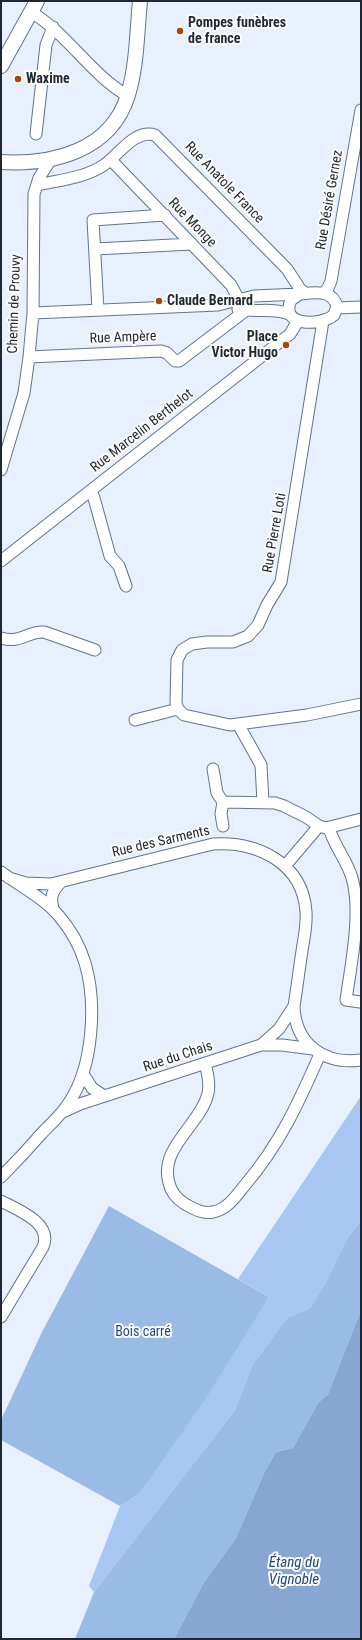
<!DOCTYPE html>
<html>
<head>
<meta charset="utf-8">
<style>
	body { margin:0 }
	#map { position:relative; width:362px; height:1640px; overflow:hidden; background:#e7f0fc; font-family:"Roboto Condensed",sans-serif }
	canvas { display:block }
	.frame { position:absolute; inset:0; border:2px solid #1f2732; pointer-events:none }
</style>
</head>
<body>
<div id="map">
<canvas width="362" height="1640"></canvas>
<div class="frame"></div>
</div>
<script>
const c = document.querySelector('canvas').getContext('2d');
c.lineJoin = 'round';
function fill(path, color) { c.fillStyle = color; c.fill(path, 'evenodd'); }
function stroke(path, color, width, dash) { c.strokeStyle = color; c.lineWidth = width; c.lineCap = dash ? 'butt' : 'round'; c.setLineDash(dash || []); c.stroke(path); }
function write(font, color, halo, rows, align = 'center') {
  c.font = font + ' "Roboto Condensed",sans-serif'; c.lineWidth = 4; c.setLineDash([]); c.textBaseline = 'middle'; c.strokeStyle = halo; c.fillStyle = color; for (const [text, x, y, turn = 0] of rows) {
    c.save(); c.translate(x, y); c.rotate((+turn || 0) * Math.PI / 180); c.textAlign = isNaN(turn) ? turn : align; if (halo) c.strokeText(text, 0, 0); c.fillText(text, 0, 0); c.restore();
  }
}
fill(new Path2D(`
	M 361,1096 L 361,1221 L 348,1237 L 326,1282 L 310,1308 L 287,1318 L 253,1364 L 235,1410 L 94,1592 L 89,1586 L 120,1506 L 139,1494 L 269,1297 L 238,1279 Z`), '#a7c6f1');
fill(new Path2D(`
	M 109,1206 L 269,1297 L 206,1398 L 139,1494 L 120,1506 L 1,1440 L 1,1420 L 42,1332 Z
	M 361,1221 L 361,1310 L 328,1394 L 318,1403 L 293,1448 L 276,1452 L 264,1473 L 236,1538 L 203,1584 L 174,1639 L 75,1639 L 94,1592 L 235,1410 L 253,1364 L 287,1318 L 310,1308 L 326,1282 L 348,1237 Z`), '#9bbbe7');
fill(new Path2D(`
	M 361,1310 L 361,1639 L 174,1639 L 203,1584 L 236,1538 L 264,1473 L 276,1452 L 293,1448 L 318,1403 L 328,1394 Z`), '#87a7d2');
const minor = new Path2D(`
	M 31,12 C 68,34 90,74 128,96
	M 36,134 L 46,45 L 53,27
	M 37,185 C 59,180 85,178 104,165 C 119,155 134,129 155,135 L 287,269 L 300,289 L 305,293
	M 95,249 L 192,244
	M 310,293 C 322,292 333,293 337,306 L 334,315 C 321,326 279,327 291,300 L 300,294 Z
	M 324,293 L 328,288 L 331,281 L 361,110
	M 337,308 L 361,307
	M 238,309 C 255,313 273,307 289,314
	M 98,310 L 93,220 L 165,215
	M 33,313 L 218,305 L 254,296 L 300,294
	M 323,321 L 281,582 L 267,605 L 258,625 L 248,636 L 233,642 L 207,642 L 192,644 L 182,650 L 177,660 L 176,703 L 178,709 L 184,715 L 230,725 L 307,715 L 361,704
	M 29,357 L 161,351 L 167,353 L 175,361 L 179,361 L 245,311 L 231,285 L 111,160
	M 1,470 L 24,393 L 29,357 L 33,313 L 34,194 L 39,178 L 51,159
	M 91,491 L 94,498 L 110,556 L 119,566 L 126,586
	M 1,561 L 290,334 L 298,321
	M 1,638 C 21,644 27,631 44,632 L 95,650
	M 135,720 L 178,709
	M 238,724 L 261,765 L 263,802
	M 213,769 L 217,793 L 223,802 L 221,814 L 223,826
	M 223,802 L 275,803 L 284,806 L 306,817 L 319,826 L 326,828 L 361,819
	M 329,828 C 334,846 347,860 352,878 C 362,911 351,965 346,1000 L 360,1002
	M 285,866 L 319,826
	M 1,872 C 20,886 44,898 59,916 C 71,930 80,946 85,963 C 97,1003 93,1066 70,1101 C 63,1113 52,1123 42,1133 C 29,1148 15,1163 1,1177
	M 9,878 L 26,883 L 51,884 L 213,844 C 257,841 303,863 306,912 C 307,925 304,938 302,951 C 299,970 297,988 294,1006 C 295,1044 324,1065 361,1060
	M 53,909 C 50,897 52,891 61,882
	M 261,1045 L 279,1029 L 294,1006
	M 205,1064 C 208,1074 211,1086 207,1097 C 198,1126 159,1149 169,1183 C 171,1192 177,1199 185,1204 C 194,1209 202,1214 213,1212 C 228,1209 236,1196 245,1185 C 280,1144 299,1102 320,1054
	M 83,1074 L 92,1088 L 104,1096
	M 65,1111 L 80,1104 L 261,1045 L 282,1045 L 313,1049
	M 1,1201 C 18,1210 53,1223 43,1247 L 1,1317`);
const major = new Path2D(`
	M 1,66 L 37,1
	M 1,162 C 53,165 111,151 128,95 C 137,65 137,32 140,1`);
stroke(minor, '#61748d', 13);
stroke(major, '#61748d', 16);
stroke(minor, '#fff', 11);
stroke(major, '#fff', 14);
for (const [x, y, r, color] of [
	[180,31,4,"#a94705"],
	[18,79,4,"#a94705"],
	[159,301,4,"#a94705"],
	[286,345,4,"#a94705"]
]) { const dot = new Path2D(); dot.arc(x, y, r, 0, 2 * Math.PI); c.fillStyle = color; c.fill(dot); stroke(dot, '#fcfcfc', 1.5); }
write('bold 14px', '#1f2732', '#fcfcfc', [
	["Pompes funèbres",188,23],
	["de france",188,39],
	["Waxime",26,79],
	["Claude Bernard",167,301],
	["Place",278,337,"right"],
	["Victor Hugo",278,353,"right"]
], 'left');
write('14px', '#1f2732', '#fcfcfc', [
	["Rue Anatole France",224,183,46],
	["Rue Désiré Gernez",330,200,-80],
	["Rue Monge",192,223,46],
	["Chemin de Prouvy",15,304,-88],
	["Rue Ampère",123,338,-2],
	["Rue Marcelin Berthelot",142,431,-38],
	["Rue Pierre Loti",275,533,-80],
	["Rue des Sarments",161,842,-13],
	["Rue du Chais",178,1057,-18]
]);
write('14px', '#234d83', '#fcfcfc', [
	["Bois carré",143,1332]
]);
write('italic 15px', '#214a80', '#fcfcfc', [
	["Étang du",294,1563],
	["Vignoble",294,1580]
]);
</script>
</body>
</html>
